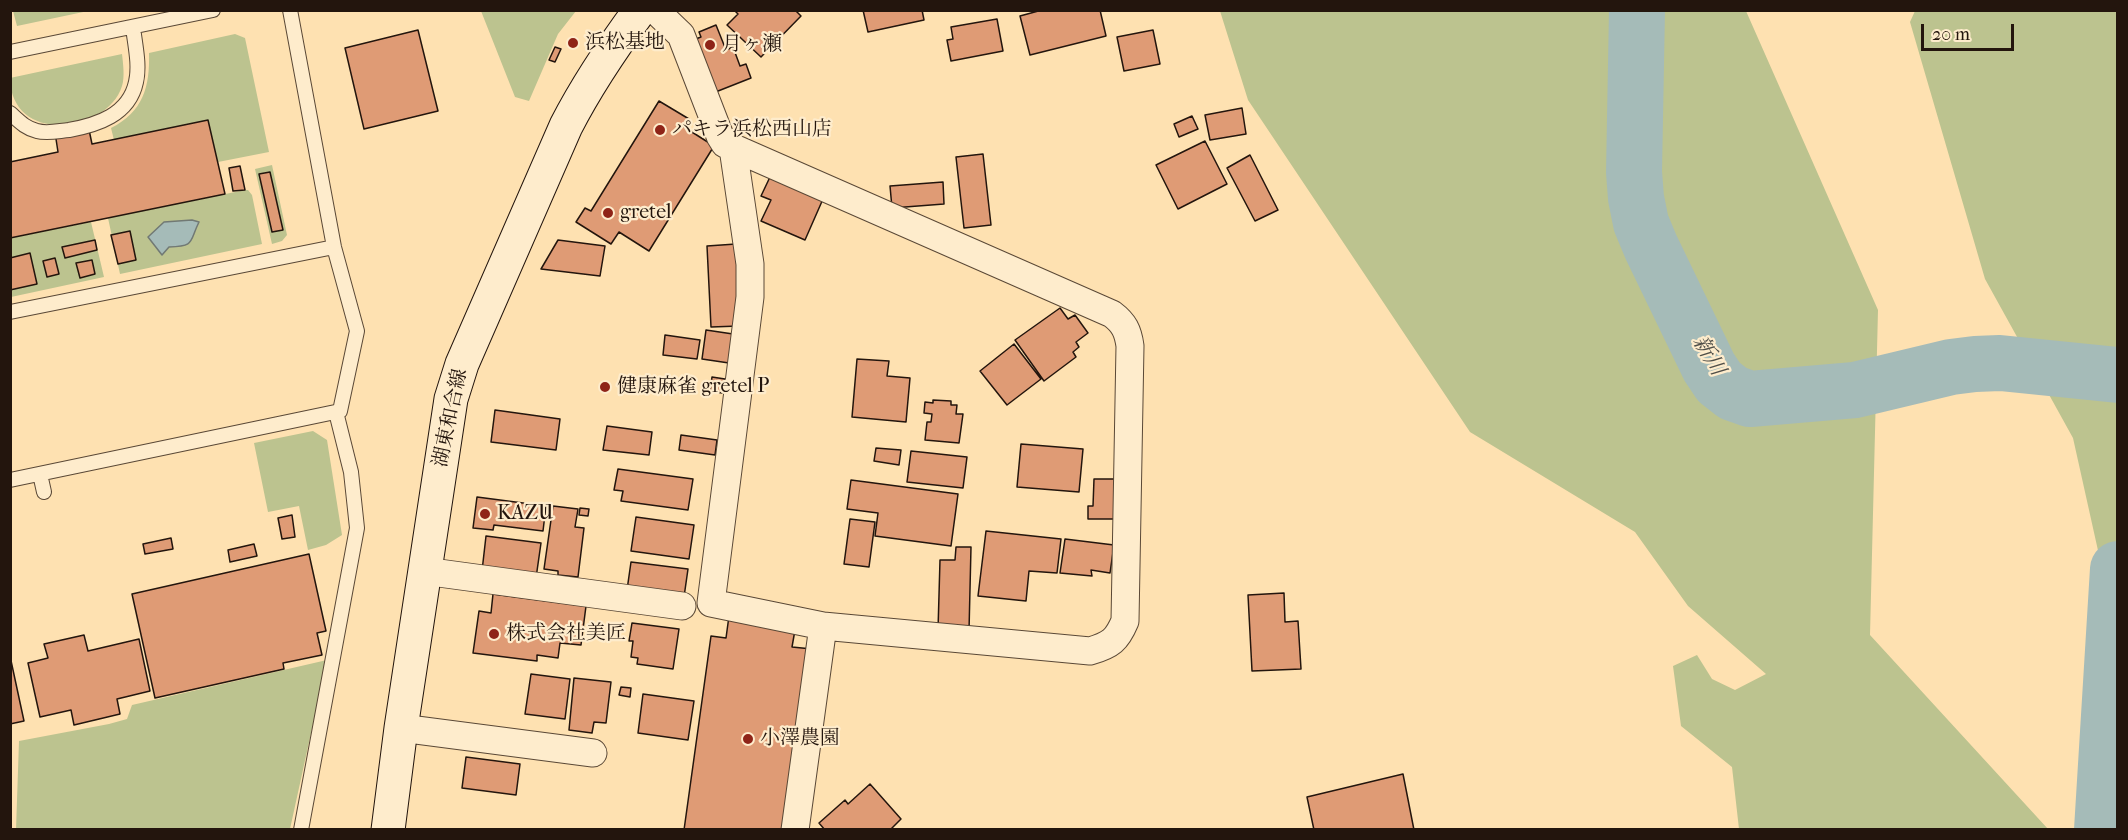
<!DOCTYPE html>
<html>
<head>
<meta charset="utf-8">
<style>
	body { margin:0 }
	#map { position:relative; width:2128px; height:840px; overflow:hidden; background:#fee1b1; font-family:"IM FELL French Canon",serif }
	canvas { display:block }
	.frame { position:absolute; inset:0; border:12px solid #23150d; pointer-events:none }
	.scale { position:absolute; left:1921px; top:24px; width:93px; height:27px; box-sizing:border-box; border:3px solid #23150d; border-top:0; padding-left:8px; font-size:18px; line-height:21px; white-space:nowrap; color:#23150d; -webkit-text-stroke:4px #feeccc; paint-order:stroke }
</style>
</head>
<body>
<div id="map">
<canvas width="2128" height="840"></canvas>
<div class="frame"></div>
<div class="scale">20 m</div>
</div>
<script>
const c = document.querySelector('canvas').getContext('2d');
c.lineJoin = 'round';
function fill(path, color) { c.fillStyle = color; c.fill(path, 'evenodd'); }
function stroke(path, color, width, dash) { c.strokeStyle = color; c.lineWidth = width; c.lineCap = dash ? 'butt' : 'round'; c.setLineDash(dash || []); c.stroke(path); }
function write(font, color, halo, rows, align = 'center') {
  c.font = font + ' "IM FELL French Canon","Noto Serif JP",serif'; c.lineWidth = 4.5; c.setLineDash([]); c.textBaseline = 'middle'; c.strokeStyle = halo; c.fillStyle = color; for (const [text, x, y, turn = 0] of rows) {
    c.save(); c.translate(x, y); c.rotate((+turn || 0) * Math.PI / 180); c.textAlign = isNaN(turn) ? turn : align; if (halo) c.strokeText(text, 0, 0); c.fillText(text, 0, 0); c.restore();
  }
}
fill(new Path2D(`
	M 13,11 L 13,10 L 88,11 L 17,26 Z
	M 481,11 L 576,11 L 558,34 L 529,101 L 515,97 Z
	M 1220,11 L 1746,11 L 1878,310 L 1870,635 L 2048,829 L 1739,829 L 1732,767 L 1681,726 L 1673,666 L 1697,655 L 1712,679 L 1735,690 L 1766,674 L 1688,606 L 1635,532 L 1470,432 L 1248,100 Z
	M 1915,11 L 2117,11 L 2117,829 L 2089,829 L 2107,591 L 2073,438 L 1985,279 L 1910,22 Z
	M 235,34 L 245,38 L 269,152 L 218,162 L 208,120 L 114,140 L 111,128 C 143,112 150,87 149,53 Z
	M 122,54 C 123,63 125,77 122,86 C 107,134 11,145 10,78 Z
	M 272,165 L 287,235 L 282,241 L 272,244 L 255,169 Z
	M 245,190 L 248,190 L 252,195 L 262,244 L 120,274 L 108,218 Z
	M 91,222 L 104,277 L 11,297 L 11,238 Z
	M 313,431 L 327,440 L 342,535 L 326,545 L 308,550 L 299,506 L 268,512 L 254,443 Z
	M 327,660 L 290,829 L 16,830 L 19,741 L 109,724 L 127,719 L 132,705 Z`), '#bcc38f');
const water = new Path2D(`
	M 192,220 L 199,222 C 189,242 196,246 169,247 L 162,255 L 148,237 L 164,222 Z`);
fill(water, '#a5bbb8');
stroke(water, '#717974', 1.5);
stroke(new Path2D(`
	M 1637,10 L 1634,172 L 1636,198 L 1641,223 L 1651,247 L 1709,367 L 1719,382 L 1733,393 L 1750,399 L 1855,390 L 1951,367 L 1975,364 L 2000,363 L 2118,375
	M 2102,830 L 2118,569`), '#a5bbb8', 56);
const building = new Path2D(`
	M 734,10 L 795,10 L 801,16 L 761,57 L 727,25 L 738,14 Z
	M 863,10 L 922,10 L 924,20 L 868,32 Z
	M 1042,10 L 1100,10 L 1106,36 L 1030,55 L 1020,16 Z
	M 997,19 L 1003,51 L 951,61 L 947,40 L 953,39 L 951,27 Z
	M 716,25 L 726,50 L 733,47 L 740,66 L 746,64 L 751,78 L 713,93 L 693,40 L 701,37 L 699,32 Z
	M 418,30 L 438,111 L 364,129 L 345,48 Z
	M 1153,30 L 1160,64 L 1124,71 L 1117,37 Z
	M 555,47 L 561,49 L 555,62 L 549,60 Z
	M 659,101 L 689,119 L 684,127 L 714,146 L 649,251 L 619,232 L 611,244 L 576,222 L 585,208 L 591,211 Z
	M 1242,108 L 1246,134 L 1210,140 L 1205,115 Z
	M 1192,116 L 1198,129 L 1179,137 L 1174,124 Z
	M 87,120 L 92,144 L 208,120 L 225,194 L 10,238 L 10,162 L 58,152 L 54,126 Z
	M 1205,141 L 1227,184 L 1178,209 L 1156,165 Z
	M 983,154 L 991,225 L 964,228 L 956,157 Z
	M 1250,155 L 1278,210 L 1255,221 L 1227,168 Z
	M 240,166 L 245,190 L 233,191 L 229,168 Z
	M 270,172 L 283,230 L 272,232 L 259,174 Z
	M 770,177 L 823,199 L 805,240 L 761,221 L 771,200 L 761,196 Z
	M 943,182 L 944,204 L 892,208 L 890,186 Z
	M 130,231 L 136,260 L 118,264 L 111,235 Z
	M 95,240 L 97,250 L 65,258 L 62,247 Z
	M 558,240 L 605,246 L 600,276 L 541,269 Z
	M 736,244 L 739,326 L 711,327 L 707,246 Z
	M 30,253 L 37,284 L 10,290 L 10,258 Z
	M 55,258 L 59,274 L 47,277 L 43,261 Z
	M 92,260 L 95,274 L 80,278 L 76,263 Z
	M 1060,308 L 1068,319 L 1075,315 L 1088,333 L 1076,342 L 1079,347 L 1073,352 L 1076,357 L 1044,381 L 1015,340 Z
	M 706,330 L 733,334 L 729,363 L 702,359 Z
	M 665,335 L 700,340 L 697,359 L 663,355 Z
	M 1014,344 L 1041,379 L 1007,405 L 980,371 Z
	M 857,359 L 889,361 L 887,376 L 910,378 L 906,422 L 852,417 Z
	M 712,377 L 725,379 L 722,393 L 710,391 Z
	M 933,400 L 951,401 L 951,405 L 957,405 L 956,414 L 963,414 L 959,443 L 925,440 L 927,422 L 931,422 L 932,414 L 924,413 L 925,402 L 933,403 Z
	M 495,410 L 560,419 L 556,450 L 491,442 Z
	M 607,426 L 652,432 L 649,455 L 603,450 Z
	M 681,435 L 717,440 L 715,455 L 679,450 Z
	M 1021,444 L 1083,449 L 1079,492 L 1017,487 Z
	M 876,448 L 901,450 L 899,465 L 874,461 Z
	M 911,451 L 967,457 L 963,488 L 907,482 Z
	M 618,469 L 693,479 L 688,510 L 621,501 L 623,491 L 614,490 Z
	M 1094,479 L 1118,479 L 1118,519 L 1088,519 L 1088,506 L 1093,506 Z
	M 851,480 L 958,494 L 951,546 L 875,536 L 878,513 L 847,509 Z
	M 477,497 L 546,506 L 543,531 L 494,525 L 493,530 L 473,528 Z
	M 553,506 L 578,509 L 575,527 L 584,528 L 578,577 L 558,575 L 558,571 L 544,569 Z
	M 580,508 L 589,509 L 588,516 L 579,515 Z
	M 292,515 L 295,537 L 282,539 L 278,518 Z
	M 636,517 L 694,525 L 689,559 L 631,551 Z
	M 850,519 L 875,522 L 869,567 L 844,564 Z
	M 986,531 L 1061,539 L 1057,573 L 1029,571 L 1026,601 L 978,596 Z
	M 486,536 L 541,543 L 536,578 L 482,571 Z
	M 171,538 L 173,549 L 145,554 L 143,544 Z
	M 1065,539 L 1114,545 L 1110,573 L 1091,570 L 1092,576 L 1060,573 Z
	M 254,544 L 257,556 L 230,562 L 228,550 Z
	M 956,547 L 971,547 L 969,631 L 938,630 L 940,560 L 955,560 Z
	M 309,554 L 326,631 L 317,633 L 322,655 L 283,663 L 284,669 L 155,698 L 132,594 Z
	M 631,562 L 688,569 L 684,597 L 627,590 Z
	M 1284,593 L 1285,622 L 1298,621 L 1301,669 L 1252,671 L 1248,595 Z
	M 493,594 L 586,606 L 581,645 L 560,643 L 558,658 L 537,655 L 537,661 L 473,653 L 479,611 L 491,613 Z
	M 729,616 L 795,630 L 792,647 L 812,649 L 787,830 L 684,830 L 711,636 L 726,638 Z
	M 632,623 L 679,629 L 673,669 L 637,664 L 638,658 L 631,657 L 633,641 L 629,641 Z
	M 84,635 L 88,651 L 139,639 L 150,691 L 117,699 L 120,714 L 74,725 L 71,710 L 40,717 L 28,663 L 48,658 L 44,644 Z
	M 10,656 L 24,721 L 10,724 Z
	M 531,674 L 570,679 L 565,719 L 525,714 Z
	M 574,678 L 611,682 L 606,723 L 594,722 L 592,733 L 569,730 Z
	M 621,687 L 631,688 L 630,697 L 619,695 Z
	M 643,694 L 694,701 L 688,740 L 638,733 Z
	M 466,757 L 520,764 L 516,795 L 462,788 Z
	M 1403,774 L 1414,830 L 1314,830 L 1307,797 Z
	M 870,784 L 901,819 L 890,830 L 825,830 L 819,823 L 845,800 L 848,804 Z`);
fill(building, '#df9b75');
stroke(building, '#23150d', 1.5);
const lane = new Path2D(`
	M 10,52 L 213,10
	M 10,113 C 19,121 25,128 37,131 C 47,134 58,131 69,130 C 97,125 129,115 136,82 C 140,65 135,45 133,27
	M 10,312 L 334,247
	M 40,474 L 44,492
	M 10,480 L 340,411 L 357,331 L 334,247 L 290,10
	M 301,830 L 357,528 L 351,472 L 336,412`);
const street = new Path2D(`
	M 655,10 L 681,35 L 720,136 L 725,144 L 1112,314 C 1124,323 1128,331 1130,346 L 1125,621 C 1117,640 1111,645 1090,651 L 823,626
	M 733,148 L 750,264 L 750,297 L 711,603 L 823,626 L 795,830
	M 424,571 L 682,606
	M 401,728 L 593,753`);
const secondary = new Path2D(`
	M 388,830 L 401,728 L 451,399 L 462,364 L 566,126 C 587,85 612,48 640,10`);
stroke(lane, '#5a4836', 16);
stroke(street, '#5a4836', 29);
stroke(secondary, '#23150d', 35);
stroke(lane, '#feeccc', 14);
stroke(street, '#feeccc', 27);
stroke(secondary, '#feeccc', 33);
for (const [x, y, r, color] of [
	[573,43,6,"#8f2418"],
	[710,45,6,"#8f2418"],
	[660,130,6,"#8f2418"],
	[608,213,6,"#8f2418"],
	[605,387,6,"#8f2418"],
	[485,514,6,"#8f2418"],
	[494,634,6,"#8f2418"],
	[748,739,6,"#8f2418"]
]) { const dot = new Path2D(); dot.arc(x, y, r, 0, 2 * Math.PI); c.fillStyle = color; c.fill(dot); stroke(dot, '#feeccc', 2); }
write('20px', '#23150d', '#feeccc', [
	["浜松基地",585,43],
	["月ヶ瀬",722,45],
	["パキラ浜松西山店",672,130],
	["gretel",620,213],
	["健康麻雀 gretel P",617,387],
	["KAZU",497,514],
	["株式会社美匠",506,634],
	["小澤農園",760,739]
], 'left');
write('20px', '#23150d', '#feeccc', [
	["湖東和合線",451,418,-78]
]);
write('italic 21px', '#504f49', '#feeccc', [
	["新川",1708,356,59]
]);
</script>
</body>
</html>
